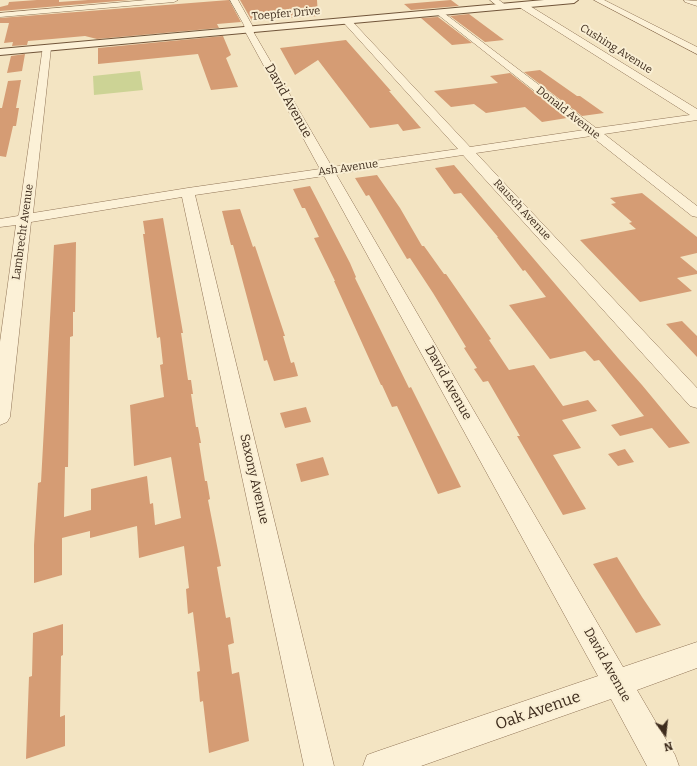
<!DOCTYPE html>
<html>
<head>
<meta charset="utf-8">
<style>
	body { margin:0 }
	#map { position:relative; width:697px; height:766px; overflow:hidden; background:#f3e4c2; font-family:Bitter,serif }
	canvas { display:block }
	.north { position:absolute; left:645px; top:714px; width:40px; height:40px; -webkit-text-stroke:3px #f9eed3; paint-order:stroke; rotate:165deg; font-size:11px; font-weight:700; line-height:16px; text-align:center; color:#3e2c1d }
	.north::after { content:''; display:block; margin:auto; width:14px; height:18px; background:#3e2c1d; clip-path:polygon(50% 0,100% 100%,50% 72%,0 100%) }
</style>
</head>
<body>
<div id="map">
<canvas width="697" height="766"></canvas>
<div class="north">N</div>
</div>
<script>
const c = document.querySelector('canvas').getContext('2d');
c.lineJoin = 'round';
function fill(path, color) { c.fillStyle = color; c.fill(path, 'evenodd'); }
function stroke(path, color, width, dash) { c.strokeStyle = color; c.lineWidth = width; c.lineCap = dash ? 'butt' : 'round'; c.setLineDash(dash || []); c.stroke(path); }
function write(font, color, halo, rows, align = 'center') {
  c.font = font + ' Bitter,serif'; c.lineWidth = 4; c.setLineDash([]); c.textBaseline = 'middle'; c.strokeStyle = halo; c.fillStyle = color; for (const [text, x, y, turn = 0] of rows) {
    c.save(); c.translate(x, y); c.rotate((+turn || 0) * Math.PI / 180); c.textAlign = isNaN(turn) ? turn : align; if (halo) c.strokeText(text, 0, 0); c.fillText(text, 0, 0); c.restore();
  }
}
fill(new Path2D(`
	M 140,71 L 143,90 L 94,95 L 93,76 Z`), '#ccd395');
fill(new Path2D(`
	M 37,0 L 59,0 L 59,2 L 88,0 L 130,0 L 0,11 L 0,7 L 8,5 L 9,2 Z
	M 229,0 L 241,22 L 217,24 L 219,28 L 97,39 L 85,36 L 52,39 L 28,41 L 27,45 L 12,46 L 13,42 L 4,43 L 9,23 L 0,23 L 0,18 Z
	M 240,0 L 317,0 L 318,16 L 252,21 Z
	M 451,0 L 459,6 L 411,10 L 404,4 Z
	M 469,14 L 504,40 L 485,42 L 450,16 Z
	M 438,17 L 472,43 L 452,45 L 421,18 Z
	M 223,36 L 231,55 L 226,58 L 238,87 L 211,90 L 198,54 L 98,64 L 98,48 Z
	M 346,40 L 391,91 L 389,91 L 421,128 L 403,131 L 398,124 L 370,128 L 318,60 L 295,75 L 280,48 Z
	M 25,54 L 22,71 L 7,73 L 11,56 Z
	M 540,70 L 577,96 L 580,96 L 604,113 L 582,116 L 524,72 Z
	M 510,73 L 567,118 L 542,122 L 525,107 L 486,113 L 474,104 L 451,107 L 434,91 L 498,83 L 490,76 Z
	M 21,80 L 16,108 L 19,108 L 16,126 L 13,126 L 6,157 L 0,156 L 0,108 L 2,108 L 8,81 Z
	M 454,165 L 618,358 L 642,385 L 690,443 L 669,448 L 652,428 L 620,436 L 611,425 L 644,416 L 599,360 L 594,361 L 585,351 L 550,359 L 509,305 L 546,297 L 525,270 L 523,271 L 497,237 L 498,237 L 461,193 L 454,194 L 435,168 Z
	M 377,175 L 400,208 L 422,246 L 424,246 L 444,274 L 446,274 L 491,339 L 489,340 L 509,370 L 534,365 L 563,406 L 588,400 L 597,411 L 562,420 L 581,448 L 553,455 L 586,509 L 563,515 L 517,436 L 520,436 L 488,381 L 483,382 L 474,369 L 477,368 L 464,348 L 466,347 L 433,293 L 410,258 L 407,259 L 369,195 L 366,196 L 355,178 Z
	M 310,186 L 350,263 L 356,277 L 355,278 L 409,388 L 411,387 L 461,487 L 438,494 L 397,406 L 392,407 L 382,385 L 381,385 L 334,281 L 335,281 L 314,238 L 319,237 L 305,208 L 302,208 L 293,189 Z
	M 642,193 L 697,237 L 697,253 L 680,257 L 697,271 L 697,274 L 677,278 L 692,291 L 640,302 L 580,240 L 636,229 L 629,223 L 632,222 L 611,204 L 616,203 L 610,198 Z
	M 240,209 L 253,247 L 255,246 L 285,336 L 283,336 L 291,363 L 294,362 L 298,376 L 274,381 L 267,360 L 264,361 L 233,245 L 231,245 L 222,211 Z
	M 163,218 L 183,333 L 181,333 L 188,380 L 191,380 L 193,394 L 191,394 L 196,427 L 198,427 L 201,443 L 199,443 L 205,481 L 207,481 L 210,499 L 208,500 L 221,566 L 217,567 L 226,618 L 230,617 L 234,643 L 228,645 L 232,674 L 239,672 L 249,741 L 209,753 L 203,701 L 200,702 L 197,672 L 200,671 L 193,612 L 188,614 L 186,589 L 189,588 L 184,546 L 139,558 L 137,526 L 90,538 L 90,531 L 62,538 L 62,575 L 34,583 L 34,545 L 38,483 L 41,482 L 54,245 L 76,242 L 75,312 L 73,312 L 73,336 L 70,337 L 68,467 L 65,467 L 64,517 L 91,510 L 91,489 L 147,476 L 150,504 L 153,503 L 155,525 L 181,518 L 171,457 L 134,466 L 130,405 L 164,397 L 160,365 L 163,364 L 160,337 L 157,338 L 143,234 L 145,234 L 143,221 Z
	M 682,321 L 697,336 L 697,357 L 666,324 Z
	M 306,407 L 311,422 L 285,428 L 280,413 Z
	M 625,449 L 634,462 L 618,466 L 608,454 Z
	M 323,457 L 329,475 L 301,482 L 296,464 Z
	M 617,557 L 642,597 L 661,625 L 636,633 L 593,564 Z
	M 63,624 L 63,655 L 61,656 L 60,717 L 65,715 L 65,746 L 26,759 L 29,677 L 32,676 L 33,633 Z`), '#d59c74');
const street = new Path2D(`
	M 147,0 L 178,0 L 174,2 L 0,17 L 0,13 Z
	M 230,0 L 238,0 L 252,25 L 254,33 L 332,167 L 458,149 L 344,23 L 343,21 L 344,19 L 350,19 L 470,147 L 584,130 L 437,14 L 437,10 L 440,10 L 596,128 L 690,115 L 519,7 L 519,3 L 525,3 L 697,109 L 697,120 L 604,134 L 697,206 L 697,217 L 692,216 L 591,136 L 476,153 L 697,388 L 697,408 L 690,406 L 463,155 L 336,174 L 623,667 L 697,642 L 697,668 L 637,690 L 675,755 L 679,766 L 647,766 L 611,699 L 421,766 L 363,766 L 367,755 L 378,751 L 598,676 L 324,176 L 195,195 L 334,766 L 304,766 L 182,197 L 31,222 L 10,417 L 7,422 L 0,425 L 0,342 L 16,225 L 0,227 L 0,219 L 18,216 L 19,214 L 43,46 L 46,45 L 51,48 L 33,213 L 188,188 L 320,169 L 246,33 L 244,25 Z
	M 490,0 L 499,0 L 508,7 L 507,9 L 501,9 Z
	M 594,0 L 604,0 L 697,47 L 697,54 Z
	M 684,0 L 697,1 L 697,6 L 685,2 Z`);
const secondary = new Path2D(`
	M 544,0 L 578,0 L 574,3 L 0,55 L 0,49 Z`);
stroke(street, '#907457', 1);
stroke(secondary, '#71553a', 2);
fill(street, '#fcf1d7');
fill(secondary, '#fcf1d7');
write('11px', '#3e2c1d', '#f9eed3', [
	["Toepfer Drive",286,14,-5],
	["Cushing Avenue",616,49,32],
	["Donald Avenue",568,113,38],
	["Ash Avenue",348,168,-8],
	["Rausch Avenue",522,210,47],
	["Lambrecht Avenue",23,232,-82]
]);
write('13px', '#3e2c1d', '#f9eed3', [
	["David Avenue",288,101,61],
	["David Avenue",448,383,61],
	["Saxony Avenue",254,479,77],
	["David Avenue",607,665,61]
]);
write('16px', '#3e2c1d', '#f9eed3', [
	["Oak Avenue",538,711,-19]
]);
</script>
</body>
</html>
